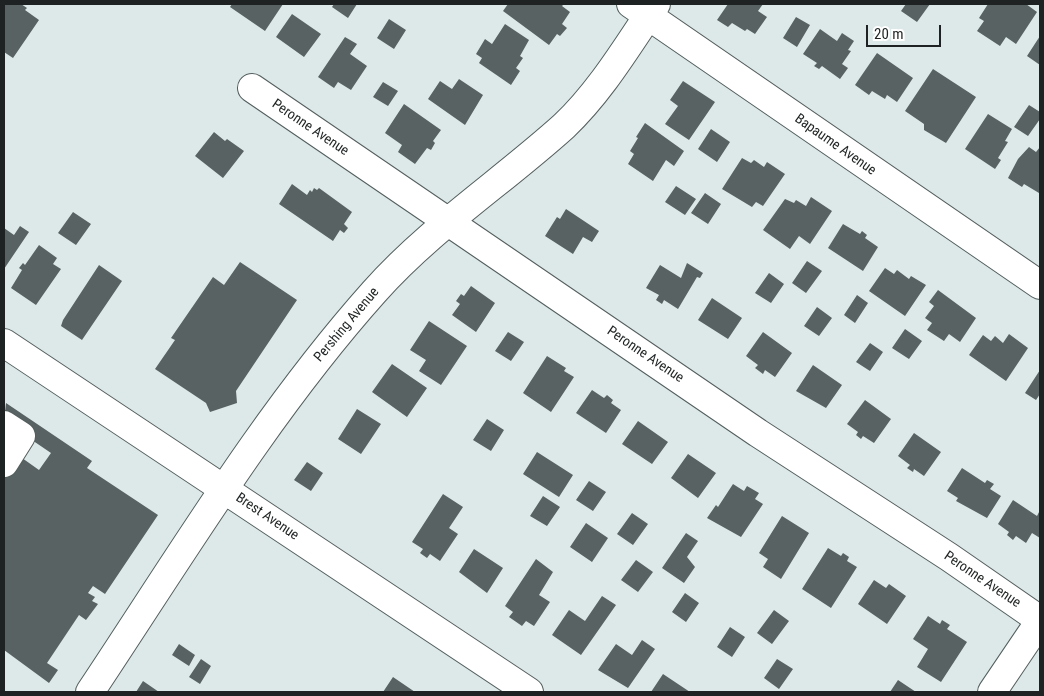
<!DOCTYPE html>
<html>
<head>
<meta charset="utf-8">
<style>
	body { margin:0 }
	#map { position:relative; width:1044px; height:696px; overflow:hidden; background:#dde8e8; font-family:"Roboto Condensed",sans-serif }
	canvas { display:block }
	.frame { position:absolute; inset:0; border:5px solid #1e2222; pointer-events:none }
	.scale { position:absolute; left:866px; top:25px; width:75px; height:22px; box-sizing:border-box; border:2px solid #1e2222; border-top:0; padding-left:6px; font-size:15px; line-height:18px; white-space:nowrap; color:#1e2222; -webkit-text-stroke:4px #fff; paint-order:stroke }
</style>
</head>
<body>
<div id="map">
<canvas width="1044" height="696"></canvas>
<div class="frame"></div>
<div class="scale">20 m</div>
</div>
<script>
const c = document.querySelector('canvas').getContext('2d');
c.lineJoin = 'round';
function fill(path, color) { c.fillStyle = color; c.fill(path, 'evenodd'); }
function stroke(path, color, width, dash) { c.strokeStyle = color; c.lineWidth = width; c.lineCap = dash ? 'butt' : 'round'; c.setLineDash(dash || []); c.stroke(path); }
function write(font, color, halo, rows, align = 'center') {
  c.font = font + ' "Roboto Condensed",sans-serif'; c.lineWidth = 5; c.setLineDash([]); c.textBaseline = 'middle'; c.strokeStyle = halo; c.fillStyle = color; for (const [text, x, y, turn = 0] of rows) {
    c.save(); c.translate(x, y); c.rotate((+turn || 0) * Math.PI / 180); c.textAlign = isNaN(turn) ? turn : align; if (halo) c.strokeText(text, 0, 0); c.fillText(text, 0, 0); c.restore();
  }
}
fill(new Path2D(`
	M 4,4 L 21,4 L 27,8 L 25,10 L 39,20 L 13,58 L 4,52 Z
	M 232,4 L 283,4 L 265,31 L 230,7 Z
	M 334,4 L 357,4 L 348,18 L 332,7 Z
	M 508,4 L 564,4 L 562,6 L 570,12 L 562,24 L 567,28 L 560,36 L 557,34 L 549,45 L 503,11 Z
	M 728,4 L 763,4 L 758,11 L 767,17 L 755,34 L 747,29 L 745,31 L 732,23 L 728,27 L 717,20 Z
	M 906,4 L 930,4 L 917,22 L 901,11 Z
	M 988,4 L 1026,4 L 1037,12 L 1016,44 L 1006,37 L 1000,46 L 977,31 L 984,21 L 979,18 Z
	M 292,14 L 321,34 L 304,57 L 276,37 Z
	M 796,17 L 810,25 L 797,47 L 783,38 Z
	M 389,19 L 406,30 L 394,49 L 377,38 Z
	M 505,24 L 529,40 L 520,56 L 523,58 L 516,68 L 520,71 L 511,85 L 479,63 L 482,58 L 476,54 L 485,39 L 492,44 Z
	M 820,29 L 837,41 L 842,33 L 854,41 L 848,50 L 851,51 L 842,64 L 848,68 L 840,79 L 822,66 L 819,69 L 814,66 L 817,63 L 803,54 Z
	M 1040,36 L 1040,65 L 1027,56 Z
	M 345,37 L 357,44 L 350,54 L 367,66 L 351,90 L 338,82 L 334,88 L 318,77 Z
	M 877,53 L 913,78 L 897,102 L 887,95 L 885,99 L 872,91 L 869,95 L 855,85 Z
	M 933,69 L 976,97 L 946,143 L 924,130 L 924,124 L 905,111 Z
	M 459,79 L 483,95 L 465,125 L 428,99 L 440,81 L 452,89 Z
	M 683,81 L 715,102 L 689,140 L 665,124 L 678,106 L 670,100 Z
	M 383,82 L 398,91 L 388,106 L 373,97 Z
	M 404,104 L 441,130 L 433,141 L 435,143 L 431,150 L 427,148 L 415,164 L 398,152 L 402,145 L 385,133 Z
	M 1029,105 L 1040,112 L 1040,119 L 1028,136 L 1014,127 Z
	M 988,114 L 1012,129 L 1005,141 L 1008,142 L 998,158 L 1001,160 L 995,169 L 965,149 Z
	M 645,123 L 684,151 L 674,166 L 666,160 L 653,181 L 628,164 L 634,154 L 630,151 L 638,138 L 636,137 Z
	M 711,129 L 730,142 L 717,162 L 698,149 Z
	M 214,132 L 225,141 L 227,139 L 244,151 L 223,178 L 195,156 Z
	M 1029,147 L 1036,152 L 1040,147 L 1039,193 L 1024,184 L 1022,187 L 1008,178 L 1018,159 Z
	M 742,158 L 751,163 L 754,160 L 764,167 L 767,162 L 785,174 L 763,206 L 756,202 L 752,207 L 722,189 Z
	M 292,184 L 307,195 L 310,190 L 312,192 L 314,188 L 317,190 L 319,188 L 352,212 L 344,224 L 348,228 L 344,233 L 340,230 L 333,241 L 279,204 Z
	M 676,186 L 696,199 L 685,215 L 665,202 Z
	M 705,193 L 721,204 L 708,224 L 691,213 Z
	M 811,197 L 832,211 L 810,244 L 799,236 L 790,249 L 763,230 L 785,199 L 794,203 L 796,200 L 806,206 Z
	M 566,209 L 599,231 L 592,242 L 583,237 L 573,254 L 545,236 L 557,217 L 560,219 Z
	M 73,212 L 91,224 L 76,245 L 58,233 Z
	M 843,224 L 860,234 L 862,231 L 867,235 L 865,238 L 878,247 L 863,271 L 828,248 Z
	M 20,226 L 29,232 L 4,269 L 4,228 L 14,235 Z
	M 39,245 L 57,258 L 53,264 L 61,269 L 36,305 L 11,288 L 22,270 L 19,268 L 23,263 L 25,265 Z
	M 807,261 L 822,271 L 806,293 L 792,283 Z
	M 240,262 L 297,300 L 236,391 L 237,403 L 210,412 L 206,403 L 155,369 L 175,340 L 171,338 L 213,277 L 224,285 Z
	M 687,263 L 703,273 L 700,278 L 697,277 L 678,309 L 664,300 L 662,304 L 656,300 L 659,295 L 646,288 L 660,265 L 681,278 Z
	M 99,265 L 122,281 L 82,340 L 61,326 L 63,320 Z
	M 885,268 L 894,274 L 897,270 L 909,279 L 911,276 L 926,285 L 905,316 L 869,291 Z
	M 769,273 L 784,284 L 771,303 L 755,293 Z
	M 471,286 L 495,303 L 476,332 L 452,315 L 460,304 L 456,301 L 461,294 L 464,296 Z
	M 938,290 L 976,318 L 960,342 L 949,334 L 944,341 L 927,330 L 932,323 L 925,318 L 934,306 L 929,302 Z
	M 857,295 L 868,303 L 855,323 L 844,315 Z
	M 712,298 L 742,318 L 728,339 L 698,320 Z
	M 817,307 L 832,318 L 819,336 L 804,326 Z
	M 429,321 L 467,346 L 441,385 L 419,371 L 426,360 L 410,350 Z
	M 905,329 L 922,341 L 909,359 L 892,348 Z
	M 508,332 L 524,342 L 511,361 L 495,351 Z
	M 763,332 L 792,353 L 775,377 L 765,370 L 763,374 L 755,368 L 758,365 L 746,356 Z
	M 1009,334 L 1028,348 L 1006,381 L 969,355 L 983,335 L 991,341 L 995,336 L 1003,343 Z
	M 870,343 L 883,352 L 870,371 L 856,362 Z
	M 547,356 L 566,368 L 564,371 L 574,377 L 551,412 L 523,393 Z
	M 392,364 L 427,388 L 407,417 L 372,392 Z
	M 813,365 L 842,385 L 826,408 L 796,391 Z
	M 1040,370 L 1040,394 L 1036,400 L 1025,393 Z
	M 592,390 L 604,398 L 607,395 L 613,400 L 611,403 L 621,410 L 606,433 L 576,413 Z
	M 865,400 L 891,419 L 874,443 L 863,436 L 861,439 L 856,435 L 858,432 L 847,424 Z
	M 6,403 L 92,461 L 87,468 L 158,515 L 105,594 L 93,586 L 88,593 L 95,597 L 92,601 L 98,604 L 86,620 L 79,615 L 47,663 L 58,670 L 49,683 L 4,650 L 4,470 L 15,453 L 39,470 L 51,453 L 4,421 Z
	M 357,409 L 381,424 L 361,454 L 338,439 Z
	M 487,419 L 504,430 L 491,451 L 473,440 Z
	M 638,421 L 668,442 L 652,464 L 622,444 Z
	M 914,433 L 941,452 L 924,476 L 914,469 L 913,472 L 907,468 L 910,465 L 898,456 Z
	M 537,452 L 573,475 L 559,497 L 523,474 Z
	M 688,454 L 716,473 L 698,498 L 671,478 Z
	M 307,462 L 323,473 L 311,491 L 294,480 Z
	M 962,468 L 985,483 L 987,480 L 994,484 L 990,489 L 1001,496 L 987,518 L 956,501 L 958,498 L 947,491 Z
	M 589,481 L 606,492 L 593,511 L 576,500 Z
	M 733,484 L 744,491 L 747,486 L 759,493 L 755,499 L 763,504 L 741,537 L 707,518 L 716,505 L 718,507 Z
	M 443,494 L 463,507 L 449,528 L 458,534 L 440,561 L 430,554 L 427,558 L 420,553 L 423,549 L 412,542 Z
	M 543,496 L 560,507 L 547,526 L 530,516 Z
	M 1013,500 L 1037,516 L 1040,510 L 1040,538 L 1032,533 L 1026,543 L 1016,536 L 1013,540 L 1007,535 L 1009,532 L 998,524 Z
	M 632,513 L 648,524 L 633,545 L 617,534 Z
	M 782,516 L 809,533 L 781,579 L 763,567 L 768,559 L 759,553 Z
	M 586,523 L 608,538 L 592,562 L 570,547 Z
	M 686,533 L 698,541 L 687,557 L 695,567 L 684,583 L 662,568 Z
	M 828,548 L 841,556 L 843,553 L 849,557 L 847,561 L 857,567 L 831,608 L 802,589 Z
	M 474,549 L 503,568 L 487,593 L 459,572 Z
	M 536,559 L 553,572 L 539,595 L 550,602 L 534,626 L 526,621 L 522,626 L 509,617 L 513,612 L 505,606 Z
	M 636,560 L 653,572 L 638,592 L 621,580 Z
	M 874,580 L 886,588 L 889,584 L 906,596 L 887,624 L 858,604 Z
	M 685,593 L 699,603 L 686,622 L 672,612 Z
	M 602,596 L 616,605 L 581,655 L 552,635 L 569,610 L 585,621 Z
	M 774,610 L 789,621 L 772,644 L 757,633 Z
	M 928,616 L 940,624 L 942,620 L 950,625 L 947,629 L 967,642 L 941,682 L 917,667 L 928,649 L 913,639 Z
	M 730,627 L 745,637 L 732,657 L 717,647 Z
	M 642,640 L 655,649 L 628,688 L 598,670 L 616,644 L 632,655 Z
	M 179,644 L 195,655 L 189,666 L 172,655 Z
	M 201,659 L 211,666 L 200,684 L 189,677 Z
	M 777,659 L 793,669 L 779,689 L 764,678 Z
	M 663,674 L 690,692 L 651,692 Z
	M 393,677 L 415,692 L 383,692 Z
	M 898,680 L 916,692 L 890,692 Z
	M 143,681 L 159,692 L 136,692 Z`), '#586262');
const minor = new Path2D(`
	M 631,4 L 1040,285
	M 252,88 L 758,433 L 949,557 L 1040,620
	M 4,343 L 529,692
	M 4,425 L 21,436 L 4,463
	M 90,692 C 180,557 266,413 374,292 C 430,229 502,182 564,126 C 601,91 628,45 656,4
	M 992,692 L 1040,621`);
stroke(minor, '#545e5e', 30);
stroke(minor, '#fff', 28);
write('14px', '#1e2222', '#fff', [
	["Peronne Avenue",310,128,34],
	["Bapaume Avenue",835,145,35],
	["Pershing Avenue",347,325,-50],
	["Peronne Avenue",645,355,34],
	["Brest Avenue",267,517,34],
	["Peronne Avenue",982,580,34]
]);
</script>
</body>
</html>
